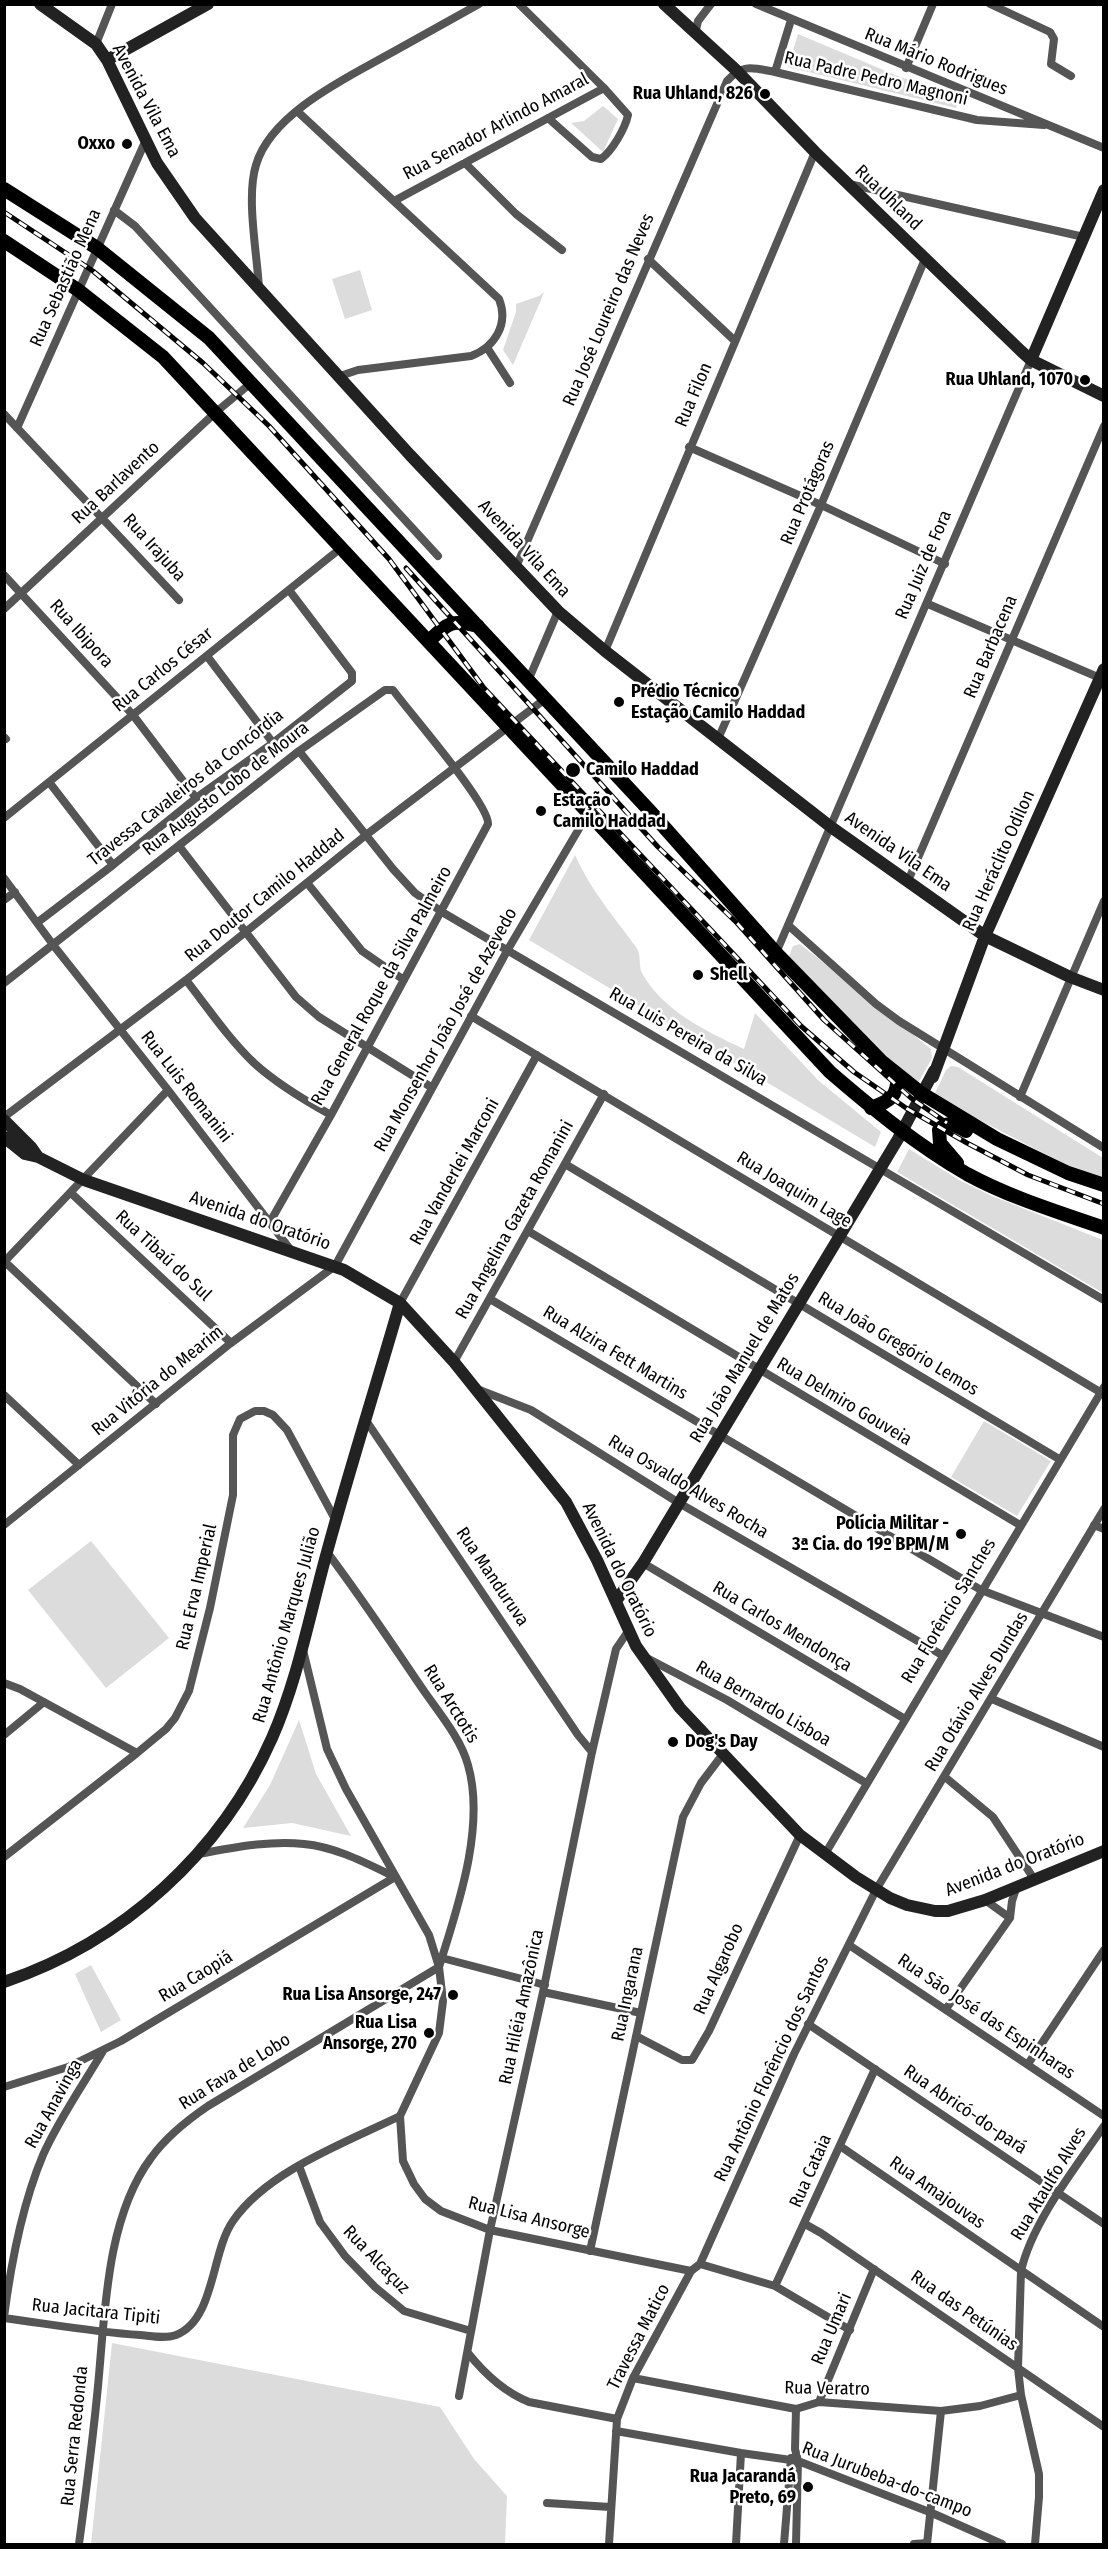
<!DOCTYPE html>
<html>
<head>
<meta charset="utf-8">
<style>
	body { margin:0 }
	#map { position:relative; width:1108px; height:2549px; overflow:hidden; background:#fff; font-family:"Fira Sans Condensed",sans-serif }
	canvas { display:block }
	.frame { position:absolute; inset:0; border:6px solid #000; pointer-events:none }
</style>
</head>
<body>
<div id="map">
<canvas width="1108" height="2549"></canvas>
<div class="frame"></div>
</div>
<script>
const c = document.querySelector('canvas').getContext('2d');
c.lineJoin = 'round';
function fill(path, color) { c.fillStyle = color; c.fill(path, 'evenodd'); }
function stroke(path, color, width, dash) { c.strokeStyle = color; c.lineWidth = width; c.lineCap = dash ? 'butt' : 'round'; c.setLineDash(dash || []); c.stroke(path); }
function write(font, color, halo, rows, align = 'center') {
  c.font = font + ' "Fira Sans Condensed",sans-serif'; c.lineWidth = 5; c.setLineDash([]); c.textBaseline = 'middle'; c.strokeStyle = halo; c.fillStyle = color; for (const [text, x, y, turn = 0] of rows) {
    c.save(); c.translate(x, y); c.rotate((+turn || 0) * Math.PI / 180); c.textAlign = isNaN(turn) ? turn : align; if (halo) c.strokeText(text, 0, 0); c.fillText(text, 0, 0); c.restore();
  }
}
fill(new Path2D(`
	M 798,34 L 900,77 L 959,95 L 956,108 L 788,67 Z
	M 603,106 L 618,119 L 603,152 L 571,123 L 584,121 Z
	M 360,270 L 372,310 L 345,319 L 332,279 Z
	M 544,292 L 541,300 L 513,365 L 503,350 L 516,312 L 516,304 L 539,296 Z
	M 575,855 C 590,889 614,917 636,947 C 642,955 638,965 642,973 C 663,1011 706,1031 744,1049 L 755,1013 L 819,1081 L 881,1132 L 875,1147 L 529,940 Z
	M 800,944 L 931,1049 L 932,1058 L 917,1085 L 881,1056 L 787,961 L 793,946 Z
	M 951,1066 L 958,1067 L 1103,1158 L 1103,1181 L 1076,1170 L 939,1099 L 935,1093 L 946,1070 Z
	M 909,1149 L 959,1180 L 992,1196 L 1103,1240 L 1103,1293 L 897,1172 Z
	M 984,1421 L 1051,1461 L 1017,1516 L 951,1477 Z
	M 91,1541 L 169,1638 L 106,1688 L 28,1590 Z
	M 299,1720 L 316,1774 L 351,1836 L 292,1823 L 243,1828 L 270,1785 Z
	M 91,1965 L 121,2020 L 101,2032 L 75,1974 Z
	M 112,2343 L 440,2407 L 474,2459 L 507,2496 L 505,2544 L 91,2544 Z`), '#dcdcdc');
stroke(new Path2D(`
	M 519,4 L 604,88 L 628,115 C 625,129 612,151 601,159 L 592,157 L 548,118
	M 756,4 L 1104,148
	M 990,4 L 1050,32 L 1054,39 L 1051,64 L 1071,76
	M 695,34 L 698,21 L 711,4
	M 96,44 L 112,4
	M 906,68 L 933,4
	M 775,72 L 791,20
	M 297,111 L 499,299 C 509,324 495,347 471,356 L 358,370 L 340,376
	M 465,163 L 516,214 L 562,250
	M 849,184 L 1084,237
	M 394,201 L 604,88
	M 114,210 L 135,226 L 438,556
	M 648,259 L 735,341
	M 259,288 C 257,253 246,197 256,165 C 271,113 348,77 391,53 C 420,37 449,21 479,4
	M 488,349 L 510,383
	M 4,414 L 179,600
	M 17,428 L 145,142
	M 689,447 L 821,505 L 945,564
	M 516,567 L 727,81 C 743,63 753,68 775,72 L 977,120 L 1044,125
	M 4,575 L 133,715 L 196,798
	M 928,604 L 1100,678
	M 4,609 L 216,412 L 251,383
	M 605,651 L 815,152
	M 207,656 L 273,743
	M 528,681 L 558,611
	M 4,737 L 6,739
	M 718,739 L 821,505 L 925,259
	M 299,751 L 393,869 L 415,893 L 442,912 L 1104,1300
	M 49,782 L 113,865
	M 4,818 L 341,548
	M 179,846 L 296,997 L 319,1017 L 431,1087
	M 4,878 L 54,946 L 168,1090 L 290,1249
	M 908,881 L 1104,426
	M 308,884 L 362,951 L 404,980
	M 4,900 L 15,892
	M 38,922 L 113,865 L 196,798 L 273,743 L 352,681 L 352,673 L 289,590
	M 788,925 L 876,1004 L 899,1021 L 1104,1148
	M 776,953 L 1031,360
	M 186,980 C 208,1008 228,1038 254,1063 C 277,1084 304,1100 331,1115
	M 4,983 L 299,751 L 385,690 L 393,690 C 409,712 490,805 488,824 L 331,1115 L 270,1222
	M 471,1016 L 1100,1392
	M 1020,1097 L 1104,901
	M 4,1117 L 186,980 L 366,835 L 545,699
	M 565,1164 L 1059,1459
	M 71,1193 L 231,1343
	M 528,1231 L 1020,1525
	M 4,1261 L 156,1404
	M 4,1262 L 168,1090
	M 490,1299 L 981,1590 L 1104,1637
	M 400,1303 L 537,1055
	M 454,1362 L 604,1094
	M 477,1389 L 531,1410 L 679,1503 L 942,1655
	M 4,1395 L 79,1465
	M 365,1419 L 578,1735 L 592,1752
	M 4,1525 L 231,1343 L 335,1266 L 507,951 L 580,827 L 586,823 L 595,820
	M 1094,1525 L 1104,1529
	M 643,1563 L 905,1719
	M 303,1650 L 327,1749 L 346,1789 L 429,1935 L 439,1967 L 443,2001 L 439,2033 L 400,2116 L 403,2161 L 414,2184 L 425,2199 L 441,2211 L 490,2230 L 691,2271 L 700,2264 L 775,2286 L 850,2330
	M 645,1657 L 727,1700 L 866,1783
	M 4,1683 L 20,1689 L 137,1753 L 166,1729 L 175,1718 L 189,1691 L 210,1608 L 233,1495 L 233,1435 L 240,1419 L 255,1411 L 264,1411 L 273,1415 L 287,1430 L 336,1521
	M 992,1699 L 1104,1747
	M 4,1735 L 44,1702
	M 945,1777 L 993,1817 L 1034,1879
	M 198,1854 C 232,1848 269,1840 304,1844 C 336,1847 366,1863 395,1877
	M 825,1854 L 1104,1387
	M 4,1857 L 137,1753
	M 985,1900 L 1010,1918
	M 849,1945 L 1104,2116
	M 442,1958 L 545,1985
	M 543,1992 L 641,2013
	M 946,2009 L 1010,1918 L 1012,1901 L 1017,1886
	M 808,2024 L 1104,2224
	M 636,2036 L 682,2060 L 692,2060 L 709,2031 L 800,1835
	M 1028,2064 L 1104,1950
	M 4,2087 L 68,2067 L 121,2041 L 395,1877
	M 840,2146 L 1104,2327
	M 299,2166 L 320,2222 L 345,2256 L 375,2287 L 404,2311 L 471,2331
	M 805,2224 L 821,2233 L 1104,2427
	M 590,2251 L 683,1817 L 701,1783 L 723,1754
	M 700,2264 L 794,2054 L 876,1890 L 1104,1509
	M 775,2286 L 875,2069
	M 4,2317 C 11,2263 22,2205 43,2155 C 59,2119 83,2085 103,2051
	M 4,2318 C 49,2324 94,2332 140,2335 C 151,2336 165,2339 176,2335 C 215,2320 211,2252 233,2221 C 267,2171 347,2142 400,2116
	M 468,2353 C 484,2373 504,2392 529,2402 L 617,2419
	M 633,2378 L 796,2409 L 819,2402 L 941,2411 L 980,2406 L 1021,2395
	M 459,2396 L 490,2230 L 543,1992 L 592,1752 L 616,1649 L 629,1630
	M 819,2402 L 874,2269
	M 616,2431 L 741,2453 L 798,2461 L 932,2513 L 1002,2544
	M 547,2503 L 610,2507
	M 79,2544 C 86,2492 93,2439 98,2386 C 105,2314 106,2218 151,2158 C 166,2137 186,2121 208,2106 L 439,1967 C 457,1909 486,1827 468,1765 C 461,1739 440,1714 424,1691 C 392,1644 361,1597 327,1552
	M 609,2544 L 617,2419 L 633,2378 L 691,2271
	M 736,2544 L 741,2453
	M 784,2544 L 791,2458
	M 796,2544 L 798,2461 L 795,2449 L 796,2409
	M 914,2544 L 927,2543
	M 927,2544 L 941,2411
	M 1035,2544 L 1039,2497 L 1039,2474 L 1021,2395 L 1018,2368 L 1021,2271 C 1032,2222 1076,2167 1104,2126`), '#555', 8);
stroke(new Path2D(`
	M 40,4 L 96,44 L 107,60 L 157,163 L 195,218 L 410,455 L 558,611 L 605,651 L 831,827 L 985,936 L 1070,977 L 1104,990
	M 664,4 L 736,70 L 815,152 L 1021,351 L 1031,360 L 1104,396
	M 107,60 L 208,4
	M 1031,360 L 1104,190
	M 933,1077 L 985,936 L 1104,669
	M 4,1120 L 31,1147 L 38,1157
	M 4,1137 L 25,1154 L 38,1157 L 84,1180 L 344,1270 L 400,1303 L 454,1362 L 566,1502 L 597,1560 L 636,1646 L 680,1708 L 800,1835 L 856,1877 L 890,1898 L 907,1905 L 935,1911 L 948,1911 L 985,1900 L 1104,1851
	M 616,1601 L 643,1563 L 898,1139 L 934,1071
	M 4,1982 C 123,1942 221,1853 272,1738 C 298,1679 310,1613 327,1552 C 350,1468 376,1386 400,1303`), '#222', 12);
stroke(new Path2D(`
	M 4,189 L 97,248 L 209,338 L 648,809 L 776,953 L 881,1061 L 921,1093 L 997,1139 L 1068,1173 L 1104,1185
	M 4,241 L 78,290 L 163,357 L 830,1072 C 874,1110 917,1145 967,1174 C 1009,1197 1058,1212 1104,1228
	M 429,641 C 448,623 451,619 478,626
	M 871,1108 C 891,1100 897,1098 898,1075
	M 957,1163 L 940,1143 L 939,1130 C 947,1120 956,1125 966,1131`), '#000', 14);
const rail = new Path2D(`
	M 4,212 L 93,271 L 203,363 L 269,426 L 389,559 L 484,688 L 801,1026 L 854,1072 L 906,1108 L 967,1143 L 1028,1175 L 1104,1204
	M 406,568 L 658,847 L 737,923 L 824,1020 L 911,1098 L 947,1123`);
stroke(rail, '#000', 5);
stroke(rail, '#fff', 3, [9]);
for (const [x, y, r, color] of [
	[765,94,6,"#000"],
	[127,144,6,"#000"],
	[1085,380,6,"#000"],
	[619,702,6,"#000"],
	[573,770,8,"#000"],
	[541,811,6,"#000"],
	[698,975,6,"#000"],
	[961,1534,6,"#000"],
	[673,1742,6,"#000"],
	[453,1995,6,"#000"],
	[429,2033,6,"#000"],
	[808,2487,6,"#000"]
]) { const dot = new Path2D(); dot.arc(x, y, r, 0, 2 * Math.PI); c.fillStyle = color; c.fill(dot); stroke(dot, '#fff', 2); }
write('18px', '#000', '#fff', [
	["Rua Mário Rodrigues",936,62,22],
	["Rua Padre Pedro Magnoni",876,79,13],
	["Avenida Vila Ema",146,101,62],
	["Rua Senador Arlindo Amaral",496,127,-28],
	["Rua Uhland",888,198,44],
	["Rua Sebastião Mena",66,278,-66],
	["Rua José Loureiro das Neves",609,310,-67],
	["Rua Filon",694,395,-67],
	["Rua Barlavento",116,483,-43],
	["Rua Protágoras",808,493,-67],
	["Rua Irajuba",154,548,48],
	["Avenida Vila Ema",524,549,47],
	["Rua Juiz de Fora",924,565,-67],
	["Rua Ibipora",81,634,48],
	["Rua Barbacena",991,647,-67],
	["Rua Carlos César",163,670,-39],
	["Travessa Cavaleiros da Concórdia",186,788,-38],
	["Rua Augusto Lobo de Moura",226,789,-38],
	["Avenida Vila Ema",898,852,35],
	["Rua Heráclito Odilon",999,861,-66],
	["Rua Doutor Camilo Haddad",265,896,-39],
	["Rua General Roque da Silva Palmeiro",382,986,-61],
	["Rua Monsenhor João José de Azevedo",446,1030,-61],
	["Rua Luis Pereira da Silva",688,1037,30],
	["Rua Luis Romanini",186,1087,52],
	["Rua Vanderlei Marconi",455,1172,-61],
	["Rua Joaquim Lage",794,1190,31],
	["Rua Angelina Gazeta Romanini",515,1220,-61],
	["Avenida do Oratório",260,1221,19],
	["Rua Tibaú do Sul",163,1256,43],
	["Rua João Gregório Lemos",898,1344,31],
	["Rua Alzira Fett Martins",615,1353,31],
	["Rua João Manuel de Matos",745,1358,-59],
	["Rua Vitória do Mearim",158,1381,-39],
	["Rua Delmiro Gouveia",844,1402,31],
	["Rua Osvaldo Alves Rocha",688,1487,31],
	["Avenida do Oratório",619,1570,64],
	["Rua Manduruva",492,1577,56],
	["Rua Erva Imperial",197,1587,-77],
	["Rua Florêncio Sanches",949,1611,-59],
	["Rua Antônio Marques Julião",287,1625,-74],
	["Rua Carlos Mendonça",782,1627,31],
	["Rua Otávio Alves Dundas",977,1692,-59],
	["Rua Arctotis",451,1704,58],
	["Rua Bernardo Lisboa",763,1704,30],
	["Avenida do Oratório",1015,1865,-21],
	["Rua Algarobo",719,1969,-66],
	["Rua Caopiá",196,1977,-31],
	["Rua Ingarana",628,1994,-78],
	["Rua Hiléia Amazônica",522,2007,-78],
	["Rua São José das Espinharas",986,2017,34],
	["Rua Antônio Florêncio dos Santos",772,2069,-65],
	["Rua Fava de Lobo",235,2072,-32],
	["Rua Anavinga",54,2104,-61],
	["Rua Abricó-do-pará",965,2110,34],
	["Rua Cataia",811,2171,-66],
	["Rua Ataulfo Alves",1049,2184,-59],
	["Rua Amajouvas",937,2193,35],
	["Rua Lisa Ansorge",529,2218,14],
	["Rua Alcaçuz",376,2260,46],
	["Rua das Petúnias",964,2311,35],
	["Rua Jacitara Tipiti",96,2312,6],
	["Rua Umari",832,2329,-67],
	["Travessa Matico",639,2337,-63],
	["Rua Veratro",827,2389,1],
	["Rua Serra Redonda",75,2436,-84],
	["Rua Jurubeba-do-campo",887,2480,21]
]);
write('bold 18px', '#000', '#fff', [
	["Rua Uhland, 826",753,94],
	["Oxxo",115,144],
	["Rua Uhland, 1070",1073,380],
	["Prédio Técnico",631,692,"left"],
	["Estação Camilo Haddad",631,713,"left"],
	["Camilo Haddad",586,770,"left"],
	["Estação",553,801,"left"],
	["Camilo Haddad",553,822,"left"],
	["Shell",710,975,"left"],
	["Polícia Militar -",949,1524],
	["3ª Cia. do 19º BPM/M",949,1545],
	["Dog's Day",685,1742,"left"],
	["Rua Lisa Ansorge, 247",441,1995],
	["Rua Lisa",417,2023],
	["Ansorge, 270",417,2044],
	["Rua Jacarandá",796,2477],
	["Preto, 69",796,2498]
], 'right');
</script>
</body>
</html>
